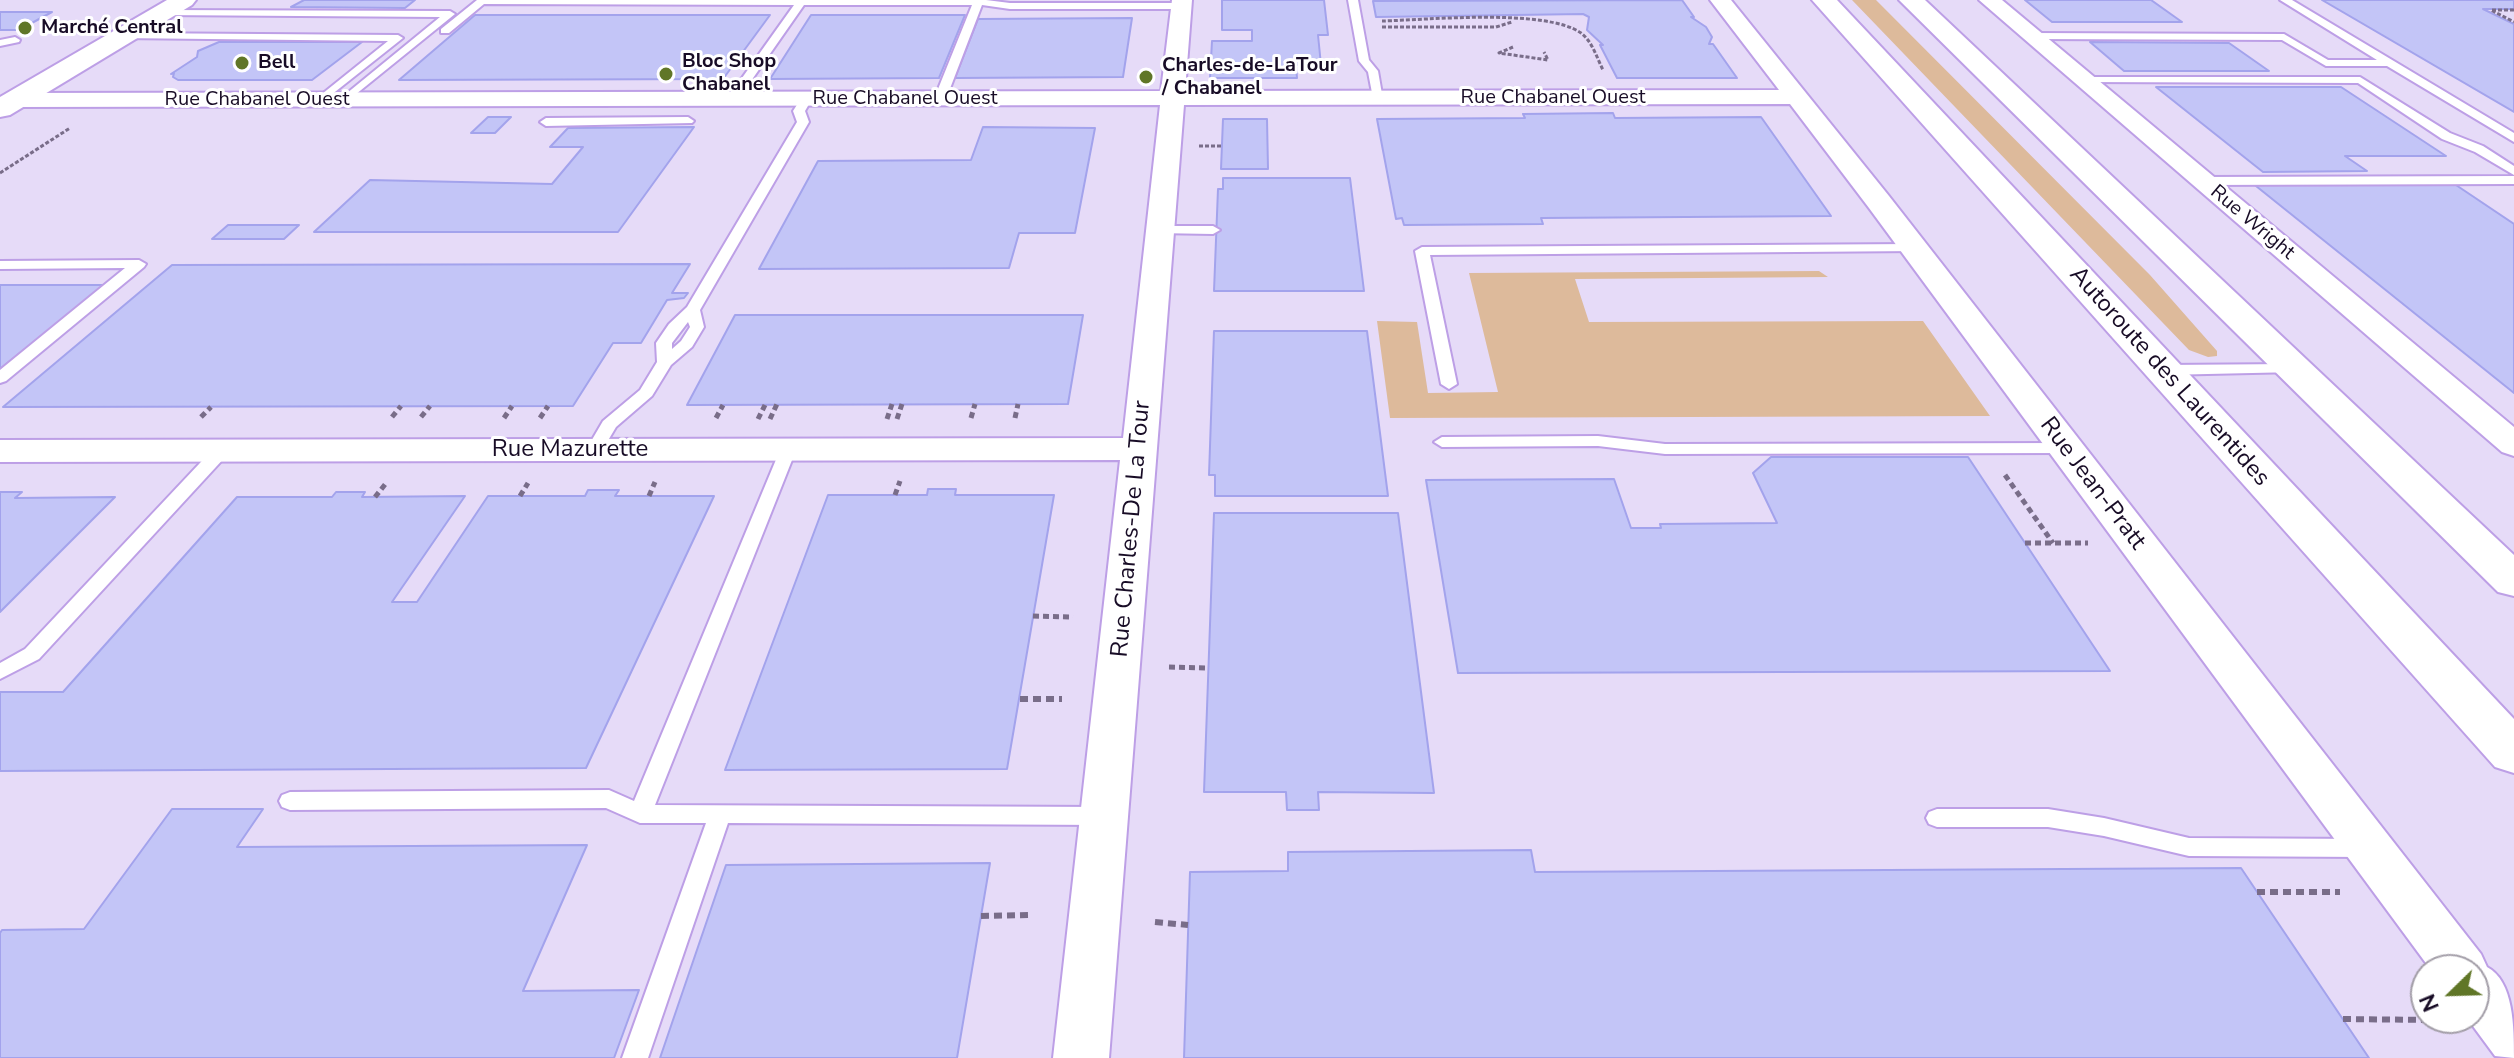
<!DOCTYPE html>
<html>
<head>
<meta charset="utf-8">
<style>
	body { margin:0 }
	#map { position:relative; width:2514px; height:1058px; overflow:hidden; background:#e6dbf8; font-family:"Nunito Sans",sans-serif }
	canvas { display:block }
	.north { position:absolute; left:2410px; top:954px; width:80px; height:80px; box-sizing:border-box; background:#fff; border:2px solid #a39ea8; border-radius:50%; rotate:247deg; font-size:22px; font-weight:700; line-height:32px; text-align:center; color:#180c26 }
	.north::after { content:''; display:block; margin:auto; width:28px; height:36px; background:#607627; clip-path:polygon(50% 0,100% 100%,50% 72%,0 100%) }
</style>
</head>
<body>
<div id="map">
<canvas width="2514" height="1058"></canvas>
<div class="north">N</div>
</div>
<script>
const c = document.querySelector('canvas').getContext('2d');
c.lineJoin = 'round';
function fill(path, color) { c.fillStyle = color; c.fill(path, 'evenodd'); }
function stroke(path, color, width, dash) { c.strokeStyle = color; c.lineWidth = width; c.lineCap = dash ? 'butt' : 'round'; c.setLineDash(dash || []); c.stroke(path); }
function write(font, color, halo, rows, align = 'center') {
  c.font = font + ' "Nunito Sans",sans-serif'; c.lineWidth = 6; c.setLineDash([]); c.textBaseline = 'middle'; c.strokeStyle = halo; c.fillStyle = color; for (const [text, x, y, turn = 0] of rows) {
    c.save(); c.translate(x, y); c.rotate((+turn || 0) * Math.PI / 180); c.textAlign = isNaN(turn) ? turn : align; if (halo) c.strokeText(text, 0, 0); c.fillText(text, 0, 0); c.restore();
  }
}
fill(new Path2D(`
	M 1852,0 L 1876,0 L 2150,275 L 2217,351 L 2217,356 L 2208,357 L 2189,350 Z
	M 1819,271 L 1828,277 L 1575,279 L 1589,322 L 1923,321 L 1990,416 L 1390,418 L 1377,321 L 1417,322 L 1428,393 L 1498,392 L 1469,273 Z`), '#ddba9b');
const building = new Path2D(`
	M 415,0 L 405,8 L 291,7 L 304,0 Z
	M 1222,0 L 1324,0 L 1328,35 L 1318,35 L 1321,65 L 1296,65 L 1297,78 L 1210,78 L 1212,41 L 1252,41 L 1252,30 L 1222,30 Z
	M 1682,0 L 1694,17 L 1691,17 L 1706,27 L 1712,37 L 1709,44 L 1713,44 L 1737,78 L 1617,78 L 1600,45 L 1603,45 L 1587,30 L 1589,17 L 1583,14 L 1376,17 L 1373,1 Z
	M 2025,0 L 2151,0 L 2182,22 L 2052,22 Z
	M 2322,0 L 2514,0 L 2514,9 L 2483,9 L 2514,24 L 2514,112 Z
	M 0,12 L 52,12 L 19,30 L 0,30 Z
	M 475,15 L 770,15 L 723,79 L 399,80 Z
	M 811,15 L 965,15 L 939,78 L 770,79 Z
	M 1132,18 L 1123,77 L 955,78 L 978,19 Z
	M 219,42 L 362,42 L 312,80 L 178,80 L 173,77 L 174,73 L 171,74 L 197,57 L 198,51 Z
	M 2090,42 L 2229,43 L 2269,71 L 2124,71 Z
	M 2156,87 L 2341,87 L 2446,156 L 2345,156 L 2367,171 L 2263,172 Z
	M 1613,113 L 1615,118 L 1761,117 L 1831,216 L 1541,218 L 1543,224 L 1404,225 L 1402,218 L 1396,219 L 1377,119 L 1525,118 L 1523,114 Z
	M 488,117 L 511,117 L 495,133 L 471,133 Z
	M 1223,119 L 1267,119 L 1268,169 L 1221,169 Z
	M 694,127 L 618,232 L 314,232 L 370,180 L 552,184 L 583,147 L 550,147 L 568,128 Z
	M 983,127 L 1095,128 L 1075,233 L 1019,233 L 1009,268 L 759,269 L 818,161 L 971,160 Z
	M 1223,178 L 1350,178 L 1364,291 L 1214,291 L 1218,189 L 1223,189 Z
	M 2450,181 L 2514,224 L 2514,393 L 2251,182 Z
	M 228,225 L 299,225 L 284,239 L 212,239 Z
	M 690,264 L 672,293 L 688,293 L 684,298 L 667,300 L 641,343 L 613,343 L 573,406 L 3,407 L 172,265 Z
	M 0,285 L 105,285 L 0,369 Z
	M 735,315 L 1083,315 L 1068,404 L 687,405 Z
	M 1214,331 L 1367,331 L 1388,496 L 1215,496 L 1215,475 L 1209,475 Z
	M 1771,457 L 1968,457 L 2110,671 L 1458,673 L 1426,480 L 1614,479 L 1631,528 L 1661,528 L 1660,524 L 1777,523 L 1753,473 Z
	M 928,489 L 956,489 L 955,495 L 1054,495 L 1007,769 L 725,770 L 828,495 L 927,495 Z
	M 588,490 L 619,490 L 615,496 L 714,496 L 586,768 L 0,771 L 0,692 L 63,692 L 237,497 L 332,497 L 336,492 L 365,492 L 362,497 L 465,496 L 392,602 L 417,602 L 488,496 L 585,496 Z
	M 0,492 L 22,492 L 15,498 L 115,497 L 0,612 Z
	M 1214,513 L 1398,513 L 1434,793 L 1318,792 L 1319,810 L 1287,810 L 1286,792 L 1204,792 Z
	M 172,809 L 263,809 L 237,847 L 587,845 L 523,991 L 639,990 L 614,1058 L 0,1058 L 0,933 L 2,930 L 84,929 Z
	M 1531,850 L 1535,872 L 2241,868 L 2369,1058 L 1184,1058 L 1190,872 L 1288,871 L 1288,852 Z
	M 990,863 L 957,1058 L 660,1058 L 726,865 Z`);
fill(building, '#c3c5f7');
stroke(building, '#a3a3ec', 2);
const service = new Path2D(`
	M 477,0 L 986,0 L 1010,3 L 1181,3 L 1186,6 L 1181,9 L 1010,9 L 982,5 L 946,99 L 940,102 L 934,99 L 972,5 L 804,5 L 737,101 L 733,102 L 727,99 L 794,5 L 484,4 L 449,33 L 441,33 L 441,29 Z
	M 1348,0 L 1358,0 L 1369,60 L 1378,71 L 1383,100 L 1373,98 L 1368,72 L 1359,61 Z
	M 2280,0 L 2292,0 L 2514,133 L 2514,142 L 2387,66 L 2326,66 L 2282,40 L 2032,39 L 2027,36 L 2032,33 L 2284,34 L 2328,60 L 2377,60 Z
	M 162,10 L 450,11 L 455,14 L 345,103 L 339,100 L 341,98 L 440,17 L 158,15 L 157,13 Z
	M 123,33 L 398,35 L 403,38 L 321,103 L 315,100 L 317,98 L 388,41 L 119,38 L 119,34 Z
	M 15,37 L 20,40 L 19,42 L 0,46 L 0,40 Z
	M 2084,77 L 2360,77 L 2450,133 L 2483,146 L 2514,166 L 2514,175 L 2475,152 L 2442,139 L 2358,83 L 2080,82 L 2078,80 Z
	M 802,97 L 812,99 L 805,111 L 809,122 L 700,310 L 704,327 L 692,347 L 671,365 L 652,396 L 616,427 L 600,454 L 588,454 L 586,450 L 603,421 L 640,390 L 657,362 L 656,343 L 669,324 L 687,307 L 797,122 L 793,111 ZM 688,322 L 690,327 L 681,341 L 672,349 L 672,343 Z
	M 688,117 L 694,121 L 692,123 L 546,126 L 540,122 L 546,118 Z
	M 2514,176 L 2514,184 L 2202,185 L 2196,181 L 2202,177 Z
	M 1160,226 L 1213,226 L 1220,230 L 1213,234 L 1155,233 L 1153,230 Z
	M 1914,244 L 1921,248 L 1919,251 L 1430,255 L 1457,384 L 1449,389 L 1441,384 L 1415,251 L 1422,247 Z
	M 139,260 L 146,264 L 144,267 L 6,381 L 0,383 L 0,370 L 125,268 L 0,269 L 0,261 Z
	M 2292,364 L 2300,369 L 2297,372 L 2163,375 L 2155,370 L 2163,365 Z
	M 1598,436 L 1665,444 L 2064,443 L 2072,448 L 2064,453 L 1665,454 L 1598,446 L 1442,447 L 1434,442 L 1442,437 Z
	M 788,445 L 796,450 L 655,805 L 1104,807 L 1112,810 L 1115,816 L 1112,822 L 1104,825 L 728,823 L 648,1058 L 622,1058 L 706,823 L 640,823 L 606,808 L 290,810 L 282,807 L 279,801 L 282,795 L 290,792 L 609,790 L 634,801 L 780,450 Z
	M 221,446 L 229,451 L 227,455 L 39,659 L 0,679 L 0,663 L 25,649 L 215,447 Z
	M 1937,809 L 2048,809 L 2104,818 L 2189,838 L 2366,839 L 2374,841 L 2377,848 L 2374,855 L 2366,857 L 2189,856 L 2104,836 L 2048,827 L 1937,827 L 1929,824 L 1926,818 L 1929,812 Z`);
const minor = new Path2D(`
	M 1172,0 L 1192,0 L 1185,91 L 1779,90 L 1710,0 L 1731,0 L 1889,196 L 2481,954 L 2487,967 C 2514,981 2514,1028 2514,1058 L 2495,1056 L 2467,1018 L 2474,1018 L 2474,970 L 2431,970 L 1869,208 L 1790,104 L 1184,105 L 1109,1058 L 1053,1058 L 1120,460 L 0,462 L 0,440 L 1123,438 L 1160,105 L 15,107 L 7,105 L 3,100 L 7,95 L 15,93 L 1161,91 Z
	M 1979,0 L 2002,0 L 2514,427 L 2514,456 L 2502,452 Z`);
const secondary = new Path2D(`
	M 167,0 L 196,0 L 192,5 L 10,115 L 0,117 L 0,97 Z`);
const motorway = new Path2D(`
	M 1812,0 L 1837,0 L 2514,719 L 2514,773 L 2495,767 Z
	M 1899,0 L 1925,0 L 2514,555 L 2514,596 L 2498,592 Z`);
stroke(service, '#bd9fe6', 4);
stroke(minor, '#bd9fe6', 4);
stroke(secondary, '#bd9fe6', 4);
stroke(motorway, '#bd9fe6', 4);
stroke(new Path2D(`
	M 2514,10 L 2491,10 L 2514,22
	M 1382,21 C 1427,20 1545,8 1581,33 C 1592,41 1597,58 1603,70
	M 1382,27 L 1496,27 L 1512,22
	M 1513,47 L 1499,53 L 1548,60 L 1544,52
	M 1199,146 L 1222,146
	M 0,173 L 70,128`), '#796d89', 3, [4, 2]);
stroke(new Path2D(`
	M 201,417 L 211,407
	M 392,417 L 401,406
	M 421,417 L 430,406
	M 504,418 L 512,406
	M 540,418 L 548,406
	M 716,418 L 723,405
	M 971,418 L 975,404
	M 1015,418 L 1018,404
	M 758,419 L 765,405
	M 770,419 L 777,404
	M 887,419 L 892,404
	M 897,419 L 902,404
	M 2005,475 L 2053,543
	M 895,495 L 900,481
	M 520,496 L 528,483
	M 649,496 L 655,482
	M 375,497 L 387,482
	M 2025,543 L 2088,543
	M 1033,616 L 1073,617
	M 1169,667 L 1209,668`), '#796d89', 5, [6, 4]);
stroke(new Path2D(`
	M 1020,699 L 1062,699
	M 2257,892 L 2340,892
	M 981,916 L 1032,915
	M 1155,922 L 1188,925
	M 2343,1019 L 2432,1020`), '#796d89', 6, [8, 5]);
fill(service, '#fff');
fill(minor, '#fff');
fill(secondary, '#fff');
fill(motorway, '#fff');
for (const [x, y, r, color] of [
	[25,28,8,"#607627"],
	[242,63,8,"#607627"],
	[666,74,8,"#607627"],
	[1146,77,8,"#607627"]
]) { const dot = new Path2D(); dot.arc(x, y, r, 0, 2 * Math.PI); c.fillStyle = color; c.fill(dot); stroke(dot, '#fff', 3); }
write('bold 20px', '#180c26', '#fff', [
	["Marché Central",41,28],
	["Bloc Shop",682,62],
	["Chabanel",682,85],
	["Bell",258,63],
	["Charles-de-LaTour",1162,66],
	["/ Chabanel",1162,89]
], 'left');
write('20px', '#180c26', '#fff', [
	["Rue Chabanel Ouest",1553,98],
	["Rue Chabanel Ouest",905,99],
	["Rue Chabanel Ouest",257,100],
	["Rue Wright",2252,223,40]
]);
write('24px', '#180c26', '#fff', [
	["Autoroute des Laurentides",2169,377,48],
	["Rue Mazurette",570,450],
	["Rue Jean-Pratt",2092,484,53],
	["Rue Charles-De La Tour",1132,529,-85]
]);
</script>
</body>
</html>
